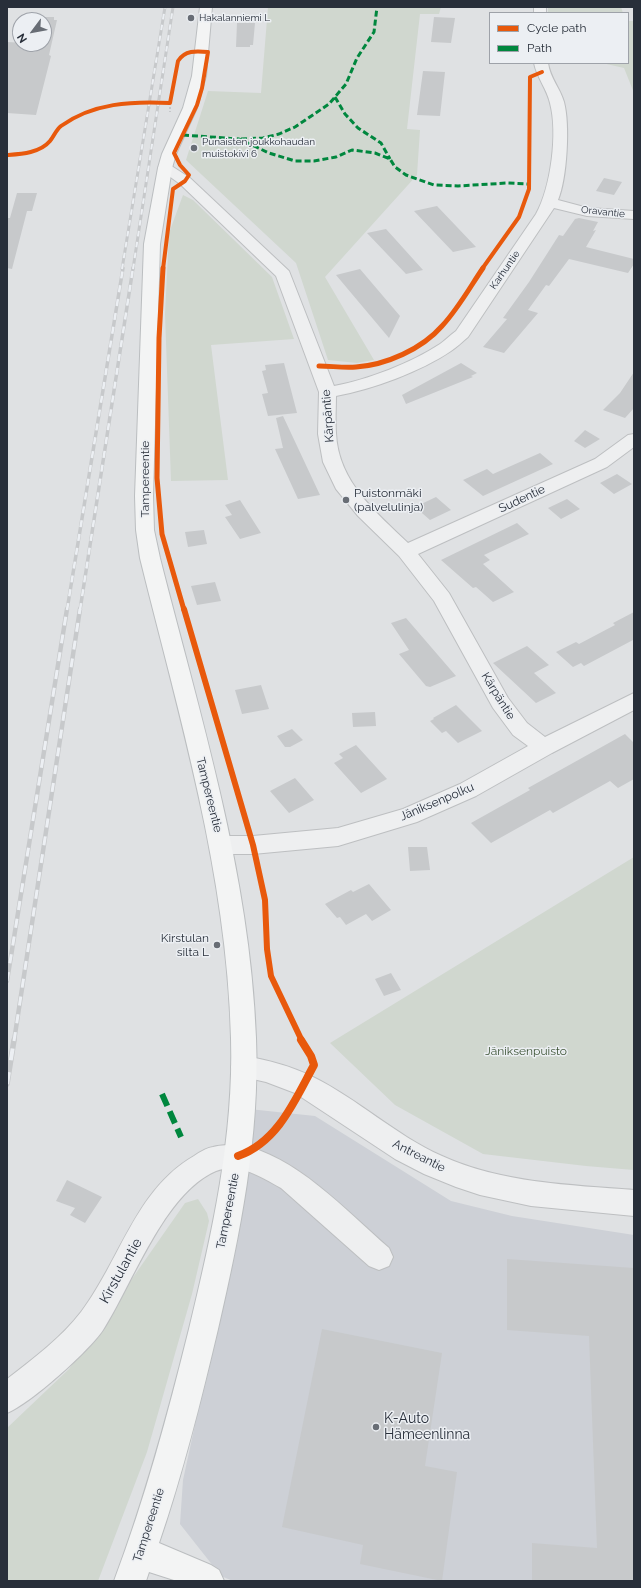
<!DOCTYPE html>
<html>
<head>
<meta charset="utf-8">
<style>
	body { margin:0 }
	#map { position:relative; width:641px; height:1588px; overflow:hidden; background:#dfe1e3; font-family:Raleway,sans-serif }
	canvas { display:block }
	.frame { position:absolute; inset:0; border:8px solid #282f3a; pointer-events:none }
	.legend { position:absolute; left:489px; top:12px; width:140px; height:52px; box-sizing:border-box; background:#eceff3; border:1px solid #9ea2a9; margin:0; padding:5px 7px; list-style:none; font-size:12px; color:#282f3a }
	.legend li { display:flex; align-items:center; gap:8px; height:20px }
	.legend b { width:20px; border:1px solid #9ea2a9 }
	.north { position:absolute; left:12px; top:12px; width:40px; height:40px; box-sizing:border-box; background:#eceff3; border:1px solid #9ea2a9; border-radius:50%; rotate:238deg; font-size:11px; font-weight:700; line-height:16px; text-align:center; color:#282f3a }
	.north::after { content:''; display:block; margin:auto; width:14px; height:18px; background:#686d75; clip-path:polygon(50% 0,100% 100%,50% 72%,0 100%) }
</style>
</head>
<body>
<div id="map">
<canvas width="641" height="1588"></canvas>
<div class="frame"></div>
<ul class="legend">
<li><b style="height:5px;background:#e8590c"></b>Cycle path</li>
<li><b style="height:5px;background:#00873e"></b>Path</li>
</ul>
<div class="north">N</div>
</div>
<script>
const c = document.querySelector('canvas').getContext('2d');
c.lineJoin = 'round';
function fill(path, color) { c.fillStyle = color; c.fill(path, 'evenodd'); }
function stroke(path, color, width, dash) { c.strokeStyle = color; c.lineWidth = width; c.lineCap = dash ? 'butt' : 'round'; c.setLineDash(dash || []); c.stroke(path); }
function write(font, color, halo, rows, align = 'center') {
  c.font = font + ' Raleway,sans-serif'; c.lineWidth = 3; c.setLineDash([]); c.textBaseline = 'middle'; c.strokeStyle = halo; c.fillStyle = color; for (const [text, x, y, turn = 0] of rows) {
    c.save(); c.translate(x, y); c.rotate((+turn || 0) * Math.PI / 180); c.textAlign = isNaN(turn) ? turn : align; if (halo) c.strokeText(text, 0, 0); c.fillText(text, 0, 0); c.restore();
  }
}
fill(new Path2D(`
	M 249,1109 L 315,1116 L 451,1201 L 512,1216 L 634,1235 L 634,1581 L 233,1581 L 221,1576 L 180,1524 L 183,1480 L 223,1296 Z`), '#cdd0d6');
fill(new Path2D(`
	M 268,7 L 441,7 L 439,14 L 420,14 L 407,129 L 420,130 L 417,175 L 325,277 L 374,360 L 357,363 L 328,360 L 296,263 L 186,160 L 208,91 L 261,93 Z
	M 548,7 L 621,7 L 623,13 L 548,13 Z
	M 628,21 L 634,21 L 634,93 L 624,68 L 602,63 L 628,63 Z
	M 183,195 L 193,200 L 272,277 L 294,339 L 211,345 L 228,480 L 171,481 L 165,314 L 169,233 Z
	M 634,857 L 634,1170 L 586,1166 L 483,1154 L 395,1105 L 330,1043 Z
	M 198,1199 L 207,1213 L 209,1221 L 192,1294 L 147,1452 L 98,1581 L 7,1581 L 7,1428 L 69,1369 L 185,1203 Z`), '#d0d7cf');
fill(new Path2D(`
	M 39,17 L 54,17 L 54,20 L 57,20 L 49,55 L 51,56 L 36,115 L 7,113 L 7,42 L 44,44 L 44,20 L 38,20 Z
	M 434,17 L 455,18 L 451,43 L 431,42 Z
	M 237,23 L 255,23 L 253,45 L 250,45 L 250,47 L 236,47 Z
	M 423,71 L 445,72 L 440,116 L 417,115 Z
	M 604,178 L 622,182 L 614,195 L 596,191 Z
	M 17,193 L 37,193 L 32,211 L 27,211 L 12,269 L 7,268 L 7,218 L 10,218 Z
	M 437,206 L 476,247 L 453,252 L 414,211 Z
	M 579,218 L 598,222 L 593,231 L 596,230 L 586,247 L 634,259 L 634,264 L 628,273 L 569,259 L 549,286 L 546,285 L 528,310 L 538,313 L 504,353 L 483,347 L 507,319 L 503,318 L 529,282 L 559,235 L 563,236 L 575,219 Z
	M 386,229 L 423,270 L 406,274 L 367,233 Z
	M 360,269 L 400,316 L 389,338 L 336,275 Z
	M 284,363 L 297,413 L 268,416 L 262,394 L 268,393 L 262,371 L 266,370 L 265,365 Z
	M 461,363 L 477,373 L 471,376 L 473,377 L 406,404 L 402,395 Z
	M 634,372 L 634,408 L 625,418 L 603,410 L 620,393 Z
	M 283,416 L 320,495 L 298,499 L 275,449 L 283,448 L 276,418 Z
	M 585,430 L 600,439 L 585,448 L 574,441 Z
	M 540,453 L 553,464 L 483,496 L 463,480 L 487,469 L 493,474 Z
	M 617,474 L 632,484 L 614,494 L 600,483 Z
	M 436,497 L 451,510 L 430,520 L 415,507 Z
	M 567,499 L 580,509 L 561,519 L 548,508 Z
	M 240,500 L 261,533 L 240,539 L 225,517 L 232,515 L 225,505 Z
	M 517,523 L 529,534 L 484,555 L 490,560 L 483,564 L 514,592 L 493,602 L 476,587 L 473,588 L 441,560 Z
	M 204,530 L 207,544 L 188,547 L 185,532 Z
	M 215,582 L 221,601 L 197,605 L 191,586 Z
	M 634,612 L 634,641 L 633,640 L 584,666 L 581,663 L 573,667 L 556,652 L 576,642 L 579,644 L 615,625 L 613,623 Z
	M 406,618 L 456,676 L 430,687 L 426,686 L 399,654 L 409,650 L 391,623 Z
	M 527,646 L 549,665 L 534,673 L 556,693 L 536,703 L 493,663 Z
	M 261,685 L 269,709 L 242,714 L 235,690 Z
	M 456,705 L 482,731 L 458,743 L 446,731 L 442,733 L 430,721 L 434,719 L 433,718 Z
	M 375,712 L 376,726 L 353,727 L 352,713 Z
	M 292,729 L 303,740 L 290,747 L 285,747 L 277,736 Z
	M 625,734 L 634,743 L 634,779 L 618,788 L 610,781 L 553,813 L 550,810 L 491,843 L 471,823 L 530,790 L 528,788 Z
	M 356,745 L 387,779 L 361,793 L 334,763 L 343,758 L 339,754 Z
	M 295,778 L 314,800 L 289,813 L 270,791 Z
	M 408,847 L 427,847 L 430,870 L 410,871 Z
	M 369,884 L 391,910 L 372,921 L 366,914 L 346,925 L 340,917 L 337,918 L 325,904 L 351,890 L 353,892 Z
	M 391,973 L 401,990 L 384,996 L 375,979 Z
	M 67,1180 L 102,1197 L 85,1223 L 70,1215 L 75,1208 L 56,1201 Z
	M 507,1259 L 634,1268 L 634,1581 L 532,1581 L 532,1543 L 597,1548 L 589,1336 L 507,1330 Z
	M 322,1329 L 442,1353 L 425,1466 L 457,1472 L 442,1581 L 360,1564 L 363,1545 L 282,1527 Z`), '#c7c9cb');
const minor = new Path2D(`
	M 534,7 L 546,7 L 546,13 L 534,13 Z
	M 534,63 L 548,63 C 550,78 560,88 564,102 C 570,125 567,178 558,200 L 588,208 L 634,211 L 634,219 L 587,216 L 554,208 L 468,337 C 462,342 457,347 451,351 C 420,372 373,389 336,396 C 336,408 335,420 336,433 C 338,482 376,512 408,543 L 595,459 L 628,435 L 634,434 L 634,447 L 607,467 L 418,554 L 449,593 L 508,698 L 527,723 L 545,737 L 634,693 L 634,710 L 552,753 L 476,796 L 417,822 L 338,846 L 253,854 L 222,854 L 214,851 L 211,845 L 214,839 L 222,836 L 253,836 L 338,828 L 403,809 L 460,784 L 528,746 L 513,735 L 493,708 L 434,601 L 399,556 L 358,516 L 336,489 L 323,462 L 318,434 L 319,392 L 276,276 L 180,184 L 158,168 L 160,165 L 170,165 L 190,178 L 289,271 L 334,386 C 367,380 411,363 440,344 C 446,340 450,335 456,331 L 536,214 C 551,187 558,133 550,103 C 547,89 537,78 534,63 Z
	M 244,1056 C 268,1060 291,1066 313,1077 C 358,1099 395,1135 442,1156 C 501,1183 570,1185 634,1190 L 634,1216 L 531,1206 L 480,1195 L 456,1187 L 424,1174 L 395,1159 L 295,1093 L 266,1082 L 235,1075 L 231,1067 L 235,1059 Z
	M 237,1144 C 296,1155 345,1210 389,1248 L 393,1257 L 389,1266 L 379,1270 L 369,1266 L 281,1188 C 261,1177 239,1162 216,1171 C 164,1193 132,1285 103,1330 C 88,1352 31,1403 7,1413 L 7,1379 C 33,1359 61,1338 81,1312 C 120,1261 135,1190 194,1156 C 200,1152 206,1148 213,1147 C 221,1145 229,1145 237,1144 Z`);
const major = new Path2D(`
	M 200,7 L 212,7 L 206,76 L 197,108 L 176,154 L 172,168 L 160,244 L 153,496 L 154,530 L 160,558 C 200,716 250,874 256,1038 C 260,1136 240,1234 218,1329 C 201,1401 183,1473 159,1543 L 211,1565 L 219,1570 L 224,1581 L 177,1581 L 149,1572 L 146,1581 L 114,1581 C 145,1499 168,1414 189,1329 C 212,1234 234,1136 231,1038 C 227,874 179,716 140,558 L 136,530 L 135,496 L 144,244 L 158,168 L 162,154 L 183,108 L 192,76 Z`);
stroke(minor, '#bdbfc1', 2);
stroke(major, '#bbbec0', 2);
stroke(new Path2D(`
	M 170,103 L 170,112`), '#bdbfc2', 1.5, [2, 2]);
fill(minor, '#eeeff0');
fill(major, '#f3f4f4');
const railFar3 = new Path2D(`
	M 122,269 L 165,7
	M 133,269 L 173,7`);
const railFar2 = new Path2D(`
	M 67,610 L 123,268
	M 80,610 L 133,268`);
const railFar1 = new Path2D(`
	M 7,981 L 67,609
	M 14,1041 L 80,609`);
const rail = new Path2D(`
	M 7,1084 L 14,1040`);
stroke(railFar3, '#c7c9cb', 3);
stroke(railFar2, '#c7c9cb', 3.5);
stroke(railFar1, '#c7c9cb', 4.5);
stroke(rail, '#c7c9cb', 5.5);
stroke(railFar3, '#eceff3', 2, [5.5]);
stroke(railFar2, '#eceff3', 2.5, [7]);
stroke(railFar1, '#eceff3', 3, [9]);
stroke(rail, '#eceff3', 4, [12]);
stroke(new Path2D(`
	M 335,97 L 345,114 L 358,128 L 381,143 L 390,159
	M 183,135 L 239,139 L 269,153 L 295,161 L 314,161 L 336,157 L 352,150 L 375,153 L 390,159 L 395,167 L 406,175 L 434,185 L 458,186 L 507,183 L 529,184
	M 241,139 L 263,138 L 279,134 L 295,127 L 329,104 L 346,84 L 357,58 L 374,32 L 377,7`), '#00873e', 3, [6, 3]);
stroke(new Path2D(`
	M 162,1094 L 181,1137`), '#00873e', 6, [13, 6]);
stroke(new Path2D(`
	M 7,155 C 21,154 40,153 50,141 C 54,136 56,130 61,126 C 93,103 132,101 170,103 L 178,61 C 185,50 196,51 208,52 L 202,88 L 197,105 L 174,153 L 180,165 L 189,175 L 185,181 L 173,189 L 163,269
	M 482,269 L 519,217 L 529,189 L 530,77 L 542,72`), '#e8590c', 4);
stroke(new Path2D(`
	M 163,268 L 159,338 L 157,478 L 162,534 L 184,610
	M 319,366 C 331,366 343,368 356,367 C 386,365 422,349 442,326 C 458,309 470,287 483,268`), '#e8590c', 5);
stroke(new Path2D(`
	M 184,609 L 253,845 L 265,900 L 267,949 L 271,976 L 302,1041`), '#e8590c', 6);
stroke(new Path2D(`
	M 238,1156 C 278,1142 295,1100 314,1065 L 311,1056 L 301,1040`), '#e8590c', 8);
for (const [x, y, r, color] of [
	[191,18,4,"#686d75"],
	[194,148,4,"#686d75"],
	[346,500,4,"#686d75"],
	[217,945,4,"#686d75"],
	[376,1427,4,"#686d75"]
]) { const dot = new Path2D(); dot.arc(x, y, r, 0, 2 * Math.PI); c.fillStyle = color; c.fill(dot); stroke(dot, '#eceff3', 1.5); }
write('10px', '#282f3a', '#eceff3', [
	["Hakalanniemi L",199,18],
	["Punaisten joukkohaudan",202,142],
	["muistokivi 6",202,154]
], 'left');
write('10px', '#282f3a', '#eceff3', [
	["Oravantie",603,212,6],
	["Karhuntie",505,270,-55]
]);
write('12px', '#282f3a', '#eceff3', [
	["Kärpäntie",328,416,-94],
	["Tampereentie",145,479,-90],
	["Sudentie",522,499,-25],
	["Kärpäntie",498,696,58],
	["Tampereentie",209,795,76],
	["Jäniksenpolku",437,802,-23],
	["Antreantie",419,1156,27],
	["Tampereentie",228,1211,-79],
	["Tampereentie",149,1525,-72]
]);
write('12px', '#282f3a', '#eceff3', [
	["Puistonmäki",354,493],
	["(palvelulinja)",354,507],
	["Kirstulan",209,938,"right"],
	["silta L",209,952,"right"]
], 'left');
write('12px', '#3d5436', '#eceff3', [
	["Jäniksenpuisto",526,1051]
]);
write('14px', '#282f3a', '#eceff3', [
	["Kirstulantie",121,1271,-61]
]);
write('14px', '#282f3a', '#eceff3', [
	["K-Auto",384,1419],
	["Hämeenlinna",384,1435]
], 'left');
</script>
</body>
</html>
